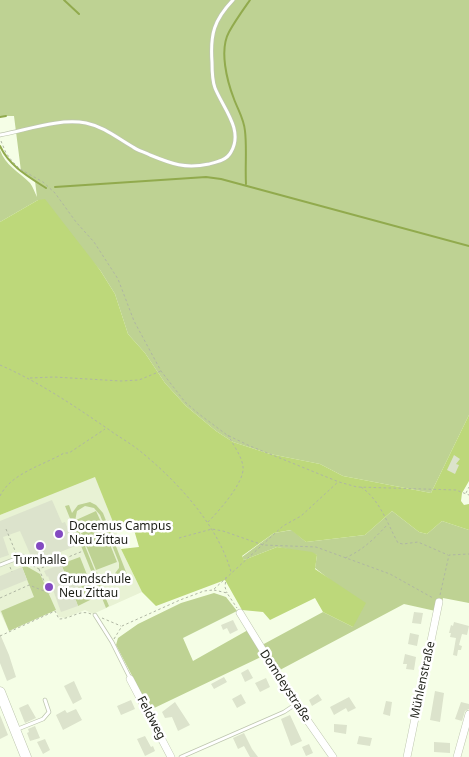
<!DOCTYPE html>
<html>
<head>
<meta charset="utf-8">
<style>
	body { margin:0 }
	canvas { display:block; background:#f5fee6 }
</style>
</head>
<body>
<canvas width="469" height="757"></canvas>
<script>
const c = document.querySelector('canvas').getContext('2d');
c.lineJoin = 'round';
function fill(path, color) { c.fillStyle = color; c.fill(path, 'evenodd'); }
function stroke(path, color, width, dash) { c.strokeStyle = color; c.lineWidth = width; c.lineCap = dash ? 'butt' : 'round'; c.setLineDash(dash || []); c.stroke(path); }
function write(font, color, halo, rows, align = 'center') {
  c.font = font + ' "Noto Sans",sans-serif'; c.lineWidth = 5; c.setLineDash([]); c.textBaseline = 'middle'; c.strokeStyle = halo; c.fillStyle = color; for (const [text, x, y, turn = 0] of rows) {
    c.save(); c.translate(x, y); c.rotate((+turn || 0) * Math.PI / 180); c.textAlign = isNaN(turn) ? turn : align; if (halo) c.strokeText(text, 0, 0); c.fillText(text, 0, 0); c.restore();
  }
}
fill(new Path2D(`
	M 95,476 L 115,527 L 121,549 L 142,592 L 93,614 L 85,610 L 65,618 L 59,617 L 55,610 L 9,631 L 0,612 L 0,515 Z`), '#e8f2d4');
fill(new Path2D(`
	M 0,0 L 469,0 L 469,415 L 431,493 L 343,476 L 320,464 L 270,454 L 233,442 L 216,431 L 186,406 L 165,383 L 145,353 L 128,334 L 115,294 L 100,270 L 38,200 L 0,222 L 0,150 C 5,165 19,172 30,183 C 33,187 35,193 37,197 L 35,181 L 21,171 L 14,116 L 0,116 Z
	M 90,502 L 96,505 L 103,513 L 128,577 L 125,578 L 122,570 C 117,580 109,583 98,580 L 109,606 L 106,608 L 65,506 L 69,505 L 72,513 L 78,505 ZM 85,506 L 94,508 L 100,515 L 119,563 L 119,568 L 113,576 L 103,577 L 95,571 L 75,521 L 77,511 Z
	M 96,511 L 101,522 L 81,530 L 76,520 Z
	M 392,511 L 419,532 L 427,534 L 442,521 L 469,530 L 469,603 L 443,598 L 440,612 L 404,604 L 278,671 L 262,645 L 323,612 L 353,627 L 329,579 L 315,568 L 317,555 L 277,547 L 244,560 L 242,557 L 274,533 L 292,530 L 306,542 L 365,535 Z
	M 102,524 L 117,562 L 96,570 L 81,533 Z
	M 80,557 L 95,595 L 90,600 L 78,606 L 72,590 L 85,585 L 81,576 L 68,581 L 61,564 Z
	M 26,566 L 40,574 L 56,610 L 9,631 L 1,611 L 34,597 L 22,567 Z
	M 214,593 L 226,597 L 237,611 L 183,638 L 193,661 L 248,630 L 263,656 L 150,710 L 116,645 L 118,638 L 138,624 L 181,603 Z`), '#bed293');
fill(new Path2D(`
	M 45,199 L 100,270 L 115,294 L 128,334 L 145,353 L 165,383 L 186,406 L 216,431 L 233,442 L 270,454 L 320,464 L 343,476 L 431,493 L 469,415 L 469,481 L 462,493 L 461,501 L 464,505 L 469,504 L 469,530 L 442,521 L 427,534 L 419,532 L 392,511 L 365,535 L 306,542 L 291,530 L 274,533 L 242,556 L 244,560 L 277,547 L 312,552 L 317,555 L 315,569 L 366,603 L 353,627 L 323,612 L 315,598 L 270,620 L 263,612 L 242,610 L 225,580 L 156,606 L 142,592 L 121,549 L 139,547 L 132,523 L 115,527 L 95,477 L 0,515 L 0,222 L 38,200 Z`), '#bdd87a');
stroke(new Path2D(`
	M 64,0 L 79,14
	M 0,117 L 6,116
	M 0,146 C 9,166 29,177 46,188
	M 246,184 C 245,167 247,148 245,131 C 244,119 238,110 234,99 C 227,81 219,50 229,32 C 235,21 243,10 250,0
	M 55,187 L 206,177 L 221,179 L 469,246`), '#91aa4d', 2);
fill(new Path2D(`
	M 454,455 L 460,459 L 456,464 L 459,465 L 455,474 L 447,470 Z
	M 52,500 L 62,523 L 65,522 L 75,546 L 34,563 L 20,531 L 3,537 L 9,555 L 0,558 L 0,521 Z
	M 61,564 L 68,581 L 81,576 L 85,585 L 72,590 L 78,606 L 61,612 L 48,576 L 47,577 L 44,571 Z
	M 22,567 L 27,580 L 0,591 L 0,576 Z
	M 414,612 L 423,613 L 421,624 L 412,623 Z
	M 233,620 L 238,630 L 230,634 L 227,628 L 223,630 L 221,625 Z
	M 454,622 L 469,626 L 467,635 L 462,634 L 459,645 L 462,646 L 461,650 L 458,650 L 457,656 L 453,655 L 456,638 L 450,637 L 451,633 L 449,633 L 451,625 L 453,626 Z
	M 410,633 L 419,635 L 417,646 L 408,644 Z
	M 0,634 L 9,655 L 16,677 L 7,681 L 0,663 Z
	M 405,654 L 416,657 L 414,670 L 406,669 L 407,664 L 403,664 Z
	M 248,669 L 253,678 L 245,682 L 241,673 Z
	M 224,677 L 227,682 L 214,689 L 211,684 Z
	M 266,678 L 270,687 L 260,692 L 255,683 Z
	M 74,681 L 82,699 L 73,704 L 64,686 Z
	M 435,691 L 444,693 L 440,722 L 430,720 Z
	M 241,694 L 246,703 L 237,708 L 232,699 Z
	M 318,694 L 322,700 L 312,706 L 309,700 Z
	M 349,697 L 356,708 L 348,712 L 346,708 L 334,715 L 330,707 Z
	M 131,700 L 135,709 L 121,715 L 117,706 Z
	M 386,701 L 392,702 L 390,716 L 383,714 Z
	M 175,702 L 190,725 L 178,731 L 172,717 L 165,718 L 162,712 Z
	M 461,702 L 469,704 L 469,709 L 465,711 L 462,721 L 455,719 Z
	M 28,704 L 36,718 L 25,723 L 19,708 Z
	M 76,709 L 82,720 L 63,730 L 56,715 L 65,710 L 67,713 Z
	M 0,715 L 8,735 L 0,739 Z
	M 290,715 L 302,741 L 291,746 L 281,719 Z
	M 334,724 L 347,725 L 346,734 L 334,732 Z
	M 35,726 L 40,738 L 30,741 L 27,733 L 29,732 L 28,729 Z
	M 244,733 L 252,749 L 258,757 L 250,757 L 244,746 L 238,749 L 233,738 Z
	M 145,736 L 151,747 L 153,746 L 155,751 L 145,756 L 137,739 Z
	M 359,736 L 372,738 L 370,746 L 357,744 Z
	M 45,739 L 50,750 L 43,754 L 37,742 Z
	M 434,742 L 450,743 L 450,753 L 434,752 Z
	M 309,744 L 313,753 L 306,756 L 302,747 Z`), '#dce3cc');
const service = new Path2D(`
	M 0,135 C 27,130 59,118 86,123 C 105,127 117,138 133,147 C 138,151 145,152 150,155 C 172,164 185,169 209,164 C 217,162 227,160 231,152 C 244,130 223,108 215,88 C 212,80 212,71 212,62 C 210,34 214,20 233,0
	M 0,565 L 23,556
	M 95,615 L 112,642 L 130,678
	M 18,729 L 43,719 L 49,712 L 45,700
	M 181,757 L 284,712 L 296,704`);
const minor = new Path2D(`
	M 240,613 L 296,704 L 333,757
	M 130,679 L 171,757
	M 407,757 L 439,602
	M 457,757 L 469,714`);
const secondary = new Path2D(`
	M 0,692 L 26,757`);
stroke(service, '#bec6af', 4.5);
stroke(minor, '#bec6af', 8);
stroke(secondary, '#bec6af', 11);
stroke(new Path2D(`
	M 1,141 L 6,153 L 12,161 L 20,169 L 43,182 L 55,193 L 76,222 L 94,242 L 118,279 L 134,321 L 161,371 L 185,402 L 199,414 L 227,435 L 250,446 L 339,482 L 357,487 L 456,490 L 469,495
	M 0,365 C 39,382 73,405 108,429 C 119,437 130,443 140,451 C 177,481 218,525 231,572
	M 30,378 L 54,377 L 121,381 L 139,380 L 161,371
	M 361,487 C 380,500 387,523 398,543 L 403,544 L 418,542 L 448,555
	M 466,493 L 469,487
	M 0,496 C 11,473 44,465 64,453 L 69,453 L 105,429
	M 208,522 C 218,512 245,482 243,467 C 242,456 233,445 228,435
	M 6,529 L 16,553
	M 179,538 L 212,529 L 223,531 L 263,545 L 316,547 L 390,574 L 433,598
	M 345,558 C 363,550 374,539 387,525
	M 24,561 L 39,569 L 83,551
	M 10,567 L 12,572
	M 39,569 L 49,593 L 53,591
	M 226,577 L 225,587 L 227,593
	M 214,590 L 227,593 L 237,608
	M 440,595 L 449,555 L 469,554
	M 0,598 L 29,585 L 49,593
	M 102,618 L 121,626
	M 0,636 L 55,611 L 59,619 C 71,619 80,609 91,614
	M 114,639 L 122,626 L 180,600 L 204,591 L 213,590 L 283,526 L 301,516 L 338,482`), '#afb6a3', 1, [2.5, 2.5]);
stroke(service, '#fff', 3);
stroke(minor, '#fff', 7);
stroke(secondary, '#fff', 10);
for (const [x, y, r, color] of [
	[59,534,5,"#834ac1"],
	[40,546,5,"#834ac1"],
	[49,587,5,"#834ac1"]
]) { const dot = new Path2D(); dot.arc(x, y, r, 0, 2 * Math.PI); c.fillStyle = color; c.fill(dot); stroke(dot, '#fff', 2); }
write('12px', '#1c1e16', '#fff', [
	["Docemus Campus",69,527],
	["Neu Zittau",69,541],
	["Turnhalle",40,561,"center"],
	["Grundschule",59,580],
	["Neu Zittau",59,594]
], 'left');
write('12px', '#1c1e16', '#fff', [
	["Mühlenstraße",423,680,-78],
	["Domdeystraße",285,686,57],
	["Feldweg",151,718,62]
]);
</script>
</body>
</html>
